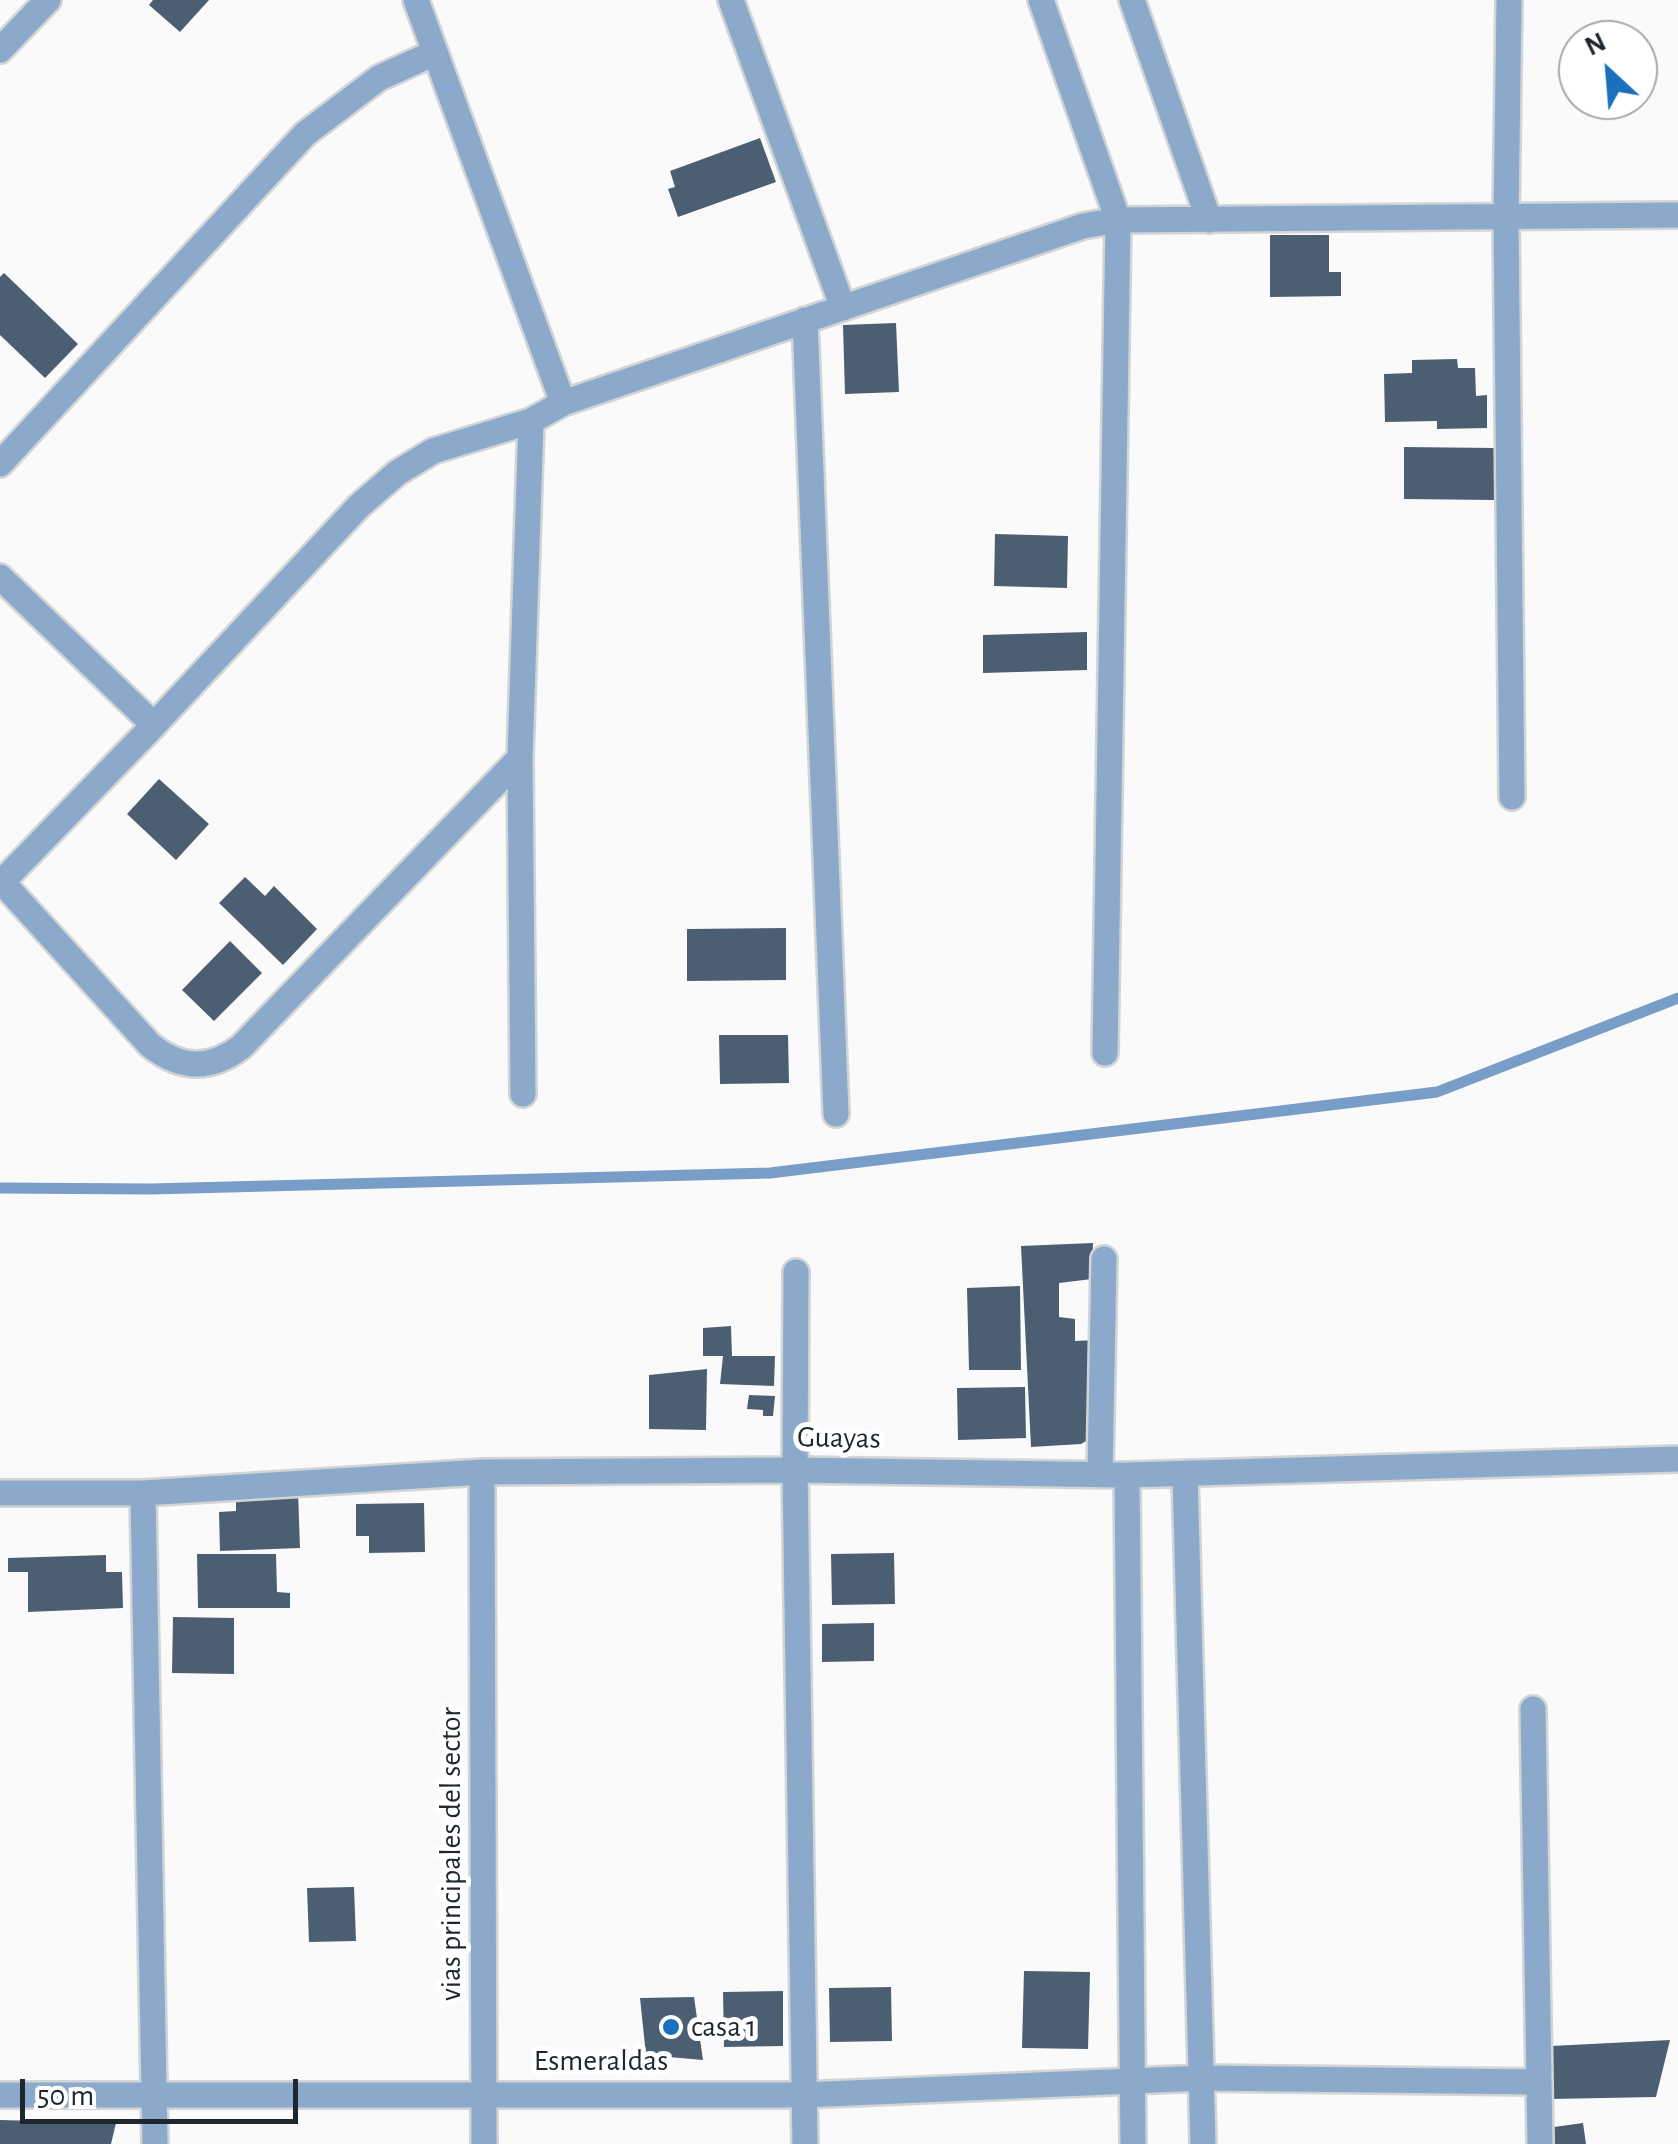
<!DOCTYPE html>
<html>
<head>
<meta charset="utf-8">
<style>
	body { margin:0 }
	#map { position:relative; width:1678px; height:2144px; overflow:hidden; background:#fafafa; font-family:"Alegreya Sans",sans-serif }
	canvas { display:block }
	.north { position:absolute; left:1558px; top:20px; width:100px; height:100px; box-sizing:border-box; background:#fff; border:2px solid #a5a8ab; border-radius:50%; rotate:334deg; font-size:28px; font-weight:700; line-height:40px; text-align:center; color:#1e262e }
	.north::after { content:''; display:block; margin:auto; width:35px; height:45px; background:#1b70be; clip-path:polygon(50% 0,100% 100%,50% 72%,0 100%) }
	.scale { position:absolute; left:20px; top:2079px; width:278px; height:45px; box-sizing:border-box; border:5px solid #1e262e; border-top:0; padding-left:12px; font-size:30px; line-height:35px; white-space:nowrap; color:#1e262e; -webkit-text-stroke:8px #fff; paint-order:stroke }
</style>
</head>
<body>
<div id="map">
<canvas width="1678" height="2144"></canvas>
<div class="north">N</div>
<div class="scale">50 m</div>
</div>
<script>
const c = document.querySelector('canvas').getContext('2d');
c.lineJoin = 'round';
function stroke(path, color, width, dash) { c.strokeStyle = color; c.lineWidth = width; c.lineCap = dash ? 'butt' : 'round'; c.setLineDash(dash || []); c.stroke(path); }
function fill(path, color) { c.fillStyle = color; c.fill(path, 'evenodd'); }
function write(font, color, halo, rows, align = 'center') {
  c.font = font + ' "Alegreya Sans",sans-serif'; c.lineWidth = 10; c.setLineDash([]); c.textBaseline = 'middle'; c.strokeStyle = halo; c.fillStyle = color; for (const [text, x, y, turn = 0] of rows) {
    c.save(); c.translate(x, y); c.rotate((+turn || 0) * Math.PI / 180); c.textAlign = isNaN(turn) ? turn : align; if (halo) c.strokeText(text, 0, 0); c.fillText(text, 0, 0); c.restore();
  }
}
stroke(new Path2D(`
	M 0,1188 L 151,1189 L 770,1173 L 1437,1092 L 1678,998`), '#789ec7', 11);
fill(new Path2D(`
	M 153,0 L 209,0 L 180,32 L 149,5 Z
	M 760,138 L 776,182 L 678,217 L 668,189 L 675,187 L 670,171 Z
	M 1270,235 L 1329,235 L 1329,272 L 1341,272 L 1341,296 L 1270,297 Z
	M 4,273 L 78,344 L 45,378 L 0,335 L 0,277 Z
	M 896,323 L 899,392 L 845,394 L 843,325 Z
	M 1457,359 L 1458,368 L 1475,368 L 1476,396 L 1487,395 L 1487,428 L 1437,429 L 1437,421 L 1385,422 L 1384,374 L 1412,373 L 1412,360 Z
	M 1404,447 L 1495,448 L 1495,500 L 1404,499 Z
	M 995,534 L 1068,536 L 1067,588 L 994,586 Z
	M 1087,632 L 1087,670 L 983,673 L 983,635 Z
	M 159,779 L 209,824 L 176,860 L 127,814 Z
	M 245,877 L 265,896 L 274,886 L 317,929 L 283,965 L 219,903 Z
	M 786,928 L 786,980 L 687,981 L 687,929 Z
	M 230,941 L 262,973 L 214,1021 L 182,990 Z
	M 719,1035 L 788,1035 L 789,1083 L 720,1084 Z
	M 1093,1243 L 1092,1279 L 1059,1283 L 1059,1317 L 1075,1319 L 1075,1341 L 1095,1340 L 1093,1437 L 1081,1444 L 1031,1447 L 1021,1246 Z
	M 1020,1286 L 1021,1370 L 969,1370 L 967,1288 Z
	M 731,1326 L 732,1356 L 775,1356 L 774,1386 L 720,1384 L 723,1356 L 703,1356 L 703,1328 Z
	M 707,1369 L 706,1430 L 649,1429 L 649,1375 Z
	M 1025,1387 L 1026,1438 L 958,1440 L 957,1388 Z
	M 749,1395 L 775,1396 L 773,1416 L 763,1416 L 763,1410 L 747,1409 Z
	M 298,1492 L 300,1548 L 220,1551 L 219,1512 L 236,1511 L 236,1495 Z
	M 424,1503 L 425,1552 L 369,1553 L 369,1536 L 356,1536 L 356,1504 Z
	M 894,1553 L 895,1604 L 832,1605 L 831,1554 Z
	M 197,1554 L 276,1554 L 277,1592 L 290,1593 L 290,1608 L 198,1608 Z
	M 106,1555 L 106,1572 L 122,1572 L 123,1608 L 28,1612 L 28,1572 L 8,1572 L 8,1558 Z
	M 173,1617 L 234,1618 L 234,1674 L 172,1673 Z
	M 874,1623 L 874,1661 L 822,1662 L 822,1624 Z
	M 354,1887 L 356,1941 L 309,1942 L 307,1888 Z
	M 1024,1971 L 1090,1972 L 1088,2049 L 1022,2048 Z
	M 891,1987 L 892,2041 L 830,2042 L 829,1988 Z
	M 783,1991 L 783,2046 L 724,2047 L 723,1992 Z
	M 694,1997 L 703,2060 L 646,2055 L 640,1998 Z
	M 1670,2040 L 1656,2097 L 1550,2099 L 1551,2046 Z
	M 0,2120 L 116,2123 L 111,2144 L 0,2144 Z
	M 1583,2123 L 1586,2144 L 1555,2144 L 1554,2127 Z`), '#4c5e72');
const minor = new Path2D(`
	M 416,0 L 563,403
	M 731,0 L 843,308
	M 1041,0 L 1118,220 L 1105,1053
	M 1132,0 L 1209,220
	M 1509,0 L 1506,219 L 1512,797
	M 0,50 L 48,0
	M 805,320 L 836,1114
	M 0,464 L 305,134 L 379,78 L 434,53
	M 0,577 L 154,725 L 2,882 L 150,1045 C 180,1069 209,1071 241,1047 L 520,758
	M 154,725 L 359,506 L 397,473 L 433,451 L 531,421 L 563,403 L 1083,226 L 1118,220 L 1678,215
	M 523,1094 L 520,758 L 531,421
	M 796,1272 L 795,1470 L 805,2144
	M 482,1472 L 484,2144
	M 1185,1474 L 1203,2144
	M 1100,1475 L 1104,1259
	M 1127,1475 L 1133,2144
	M 0,1493 L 143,1493 L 482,1472 L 795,1470 L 1127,1475 L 1678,1459
	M 143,1493 L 155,2144
	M 1533,1709 L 1540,2144
	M 0,2095 L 804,2095 L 1202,2078 L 1538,2082`);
stroke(minor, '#d2d4d5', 30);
stroke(minor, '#8aa9cb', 25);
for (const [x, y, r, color] of [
	[671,2027,10,"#1b70be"]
]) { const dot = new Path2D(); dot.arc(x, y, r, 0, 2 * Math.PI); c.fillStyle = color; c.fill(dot); stroke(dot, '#fff', 4); }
write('30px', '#1e262e', '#fff', [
	["Guayas",839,1438,1],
	["vias principales del sector",451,1854,-90],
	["Esmeraldas",601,2061]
]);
write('30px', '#1e262e', '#fff', [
	["casa 1",691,2027]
], 'left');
</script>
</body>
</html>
